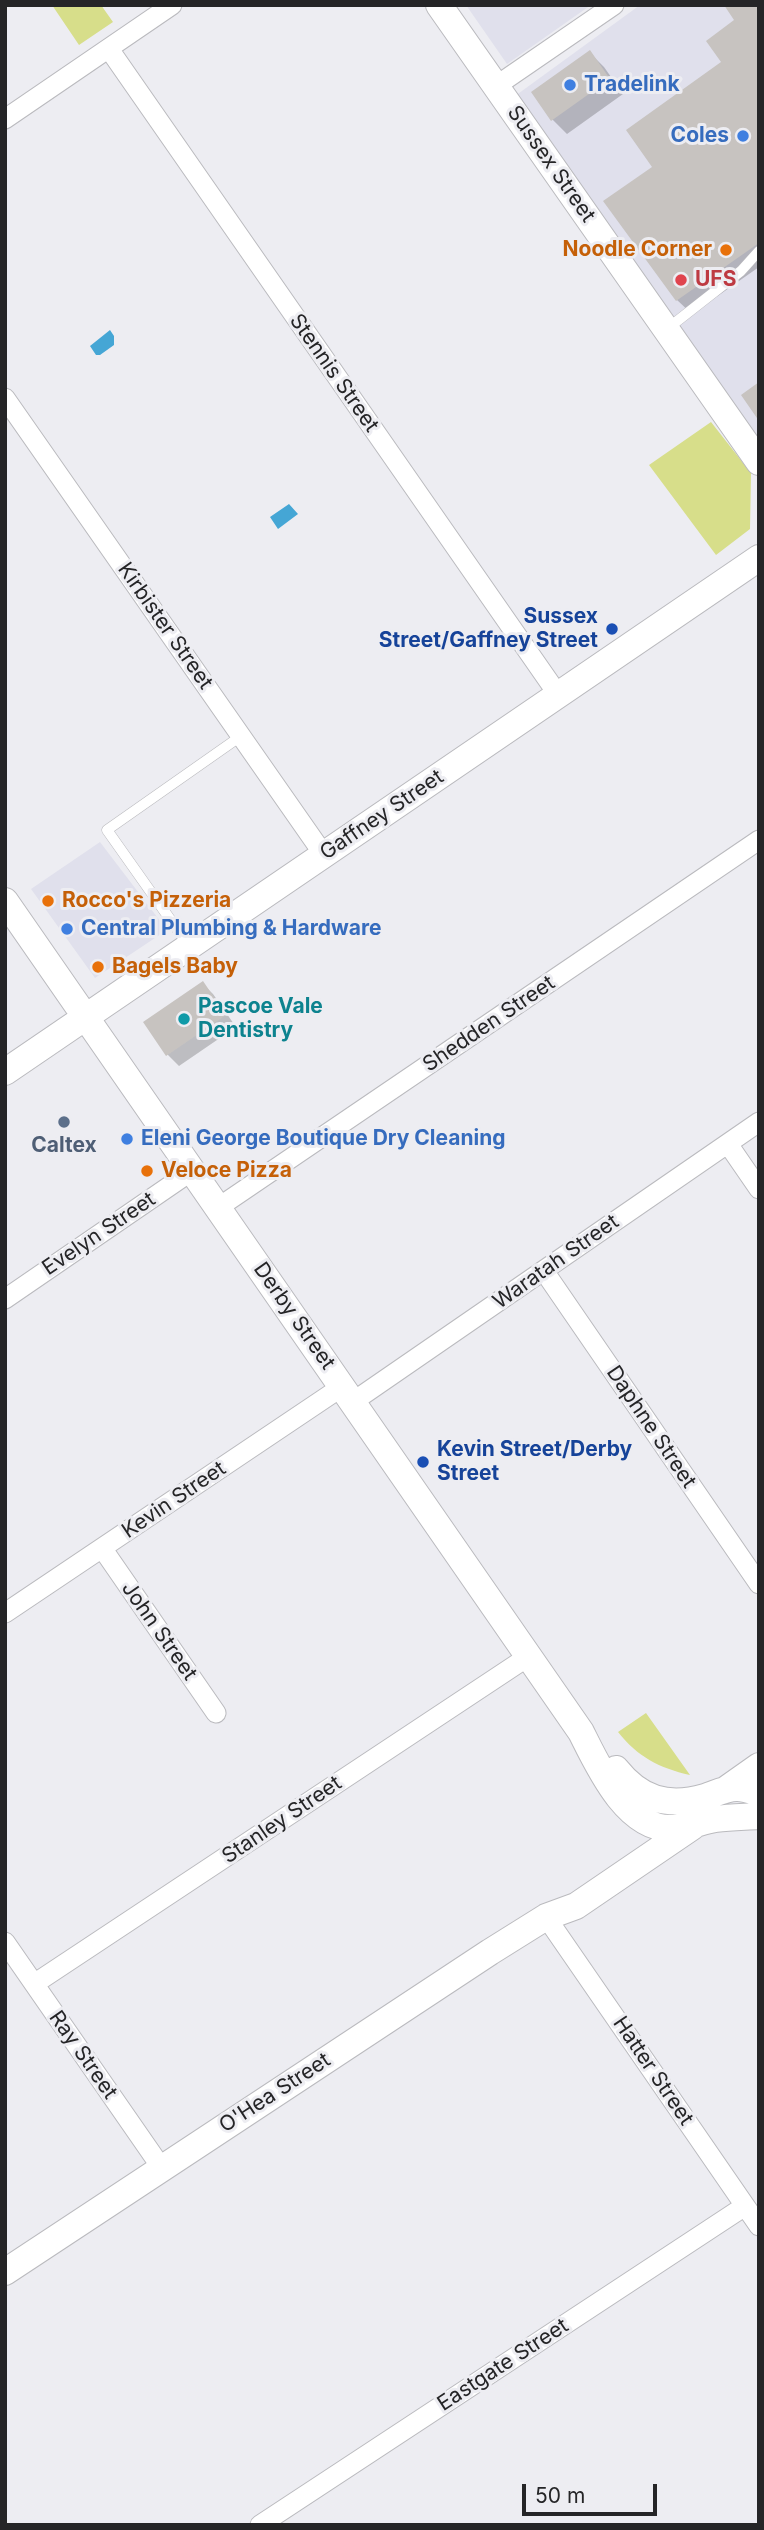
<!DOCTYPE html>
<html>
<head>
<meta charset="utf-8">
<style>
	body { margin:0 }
	#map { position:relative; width:764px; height:2530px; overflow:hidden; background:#ededf2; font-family:Inter,sans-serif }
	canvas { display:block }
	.frame { position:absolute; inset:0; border:7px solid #252527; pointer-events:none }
	.scale { position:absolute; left:522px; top:2484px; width:135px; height:32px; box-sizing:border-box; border:4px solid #252527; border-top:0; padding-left:9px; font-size:21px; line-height:24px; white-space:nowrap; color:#252527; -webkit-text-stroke:5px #ededf2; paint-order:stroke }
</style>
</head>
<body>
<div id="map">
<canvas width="764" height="2530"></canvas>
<div class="frame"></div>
<div class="scale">50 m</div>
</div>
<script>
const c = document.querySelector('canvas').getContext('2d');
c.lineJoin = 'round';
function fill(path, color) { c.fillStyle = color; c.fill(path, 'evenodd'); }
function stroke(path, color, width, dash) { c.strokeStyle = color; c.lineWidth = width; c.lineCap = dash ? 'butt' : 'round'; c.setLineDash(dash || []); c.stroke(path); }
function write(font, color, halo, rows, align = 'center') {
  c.font = font + ' Inter,sans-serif'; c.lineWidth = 6; c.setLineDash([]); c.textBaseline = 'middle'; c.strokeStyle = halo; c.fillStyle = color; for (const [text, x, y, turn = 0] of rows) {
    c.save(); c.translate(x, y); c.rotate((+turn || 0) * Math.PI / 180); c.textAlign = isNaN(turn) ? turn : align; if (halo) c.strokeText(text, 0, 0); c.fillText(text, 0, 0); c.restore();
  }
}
fill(new Path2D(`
	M 466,5 L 591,5 L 507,64 Z
	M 640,5 L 759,5 L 759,442 L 515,96 Z
	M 100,842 L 167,930 L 95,978 L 31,889 Z`), '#e0e0ec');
fill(new Path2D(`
	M 52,5 L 101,5 L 113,22 L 79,45 Z
	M 711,422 L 751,473 L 750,529 L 716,555 L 649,465 Z
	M 646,1713 L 690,1775 C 659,1768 638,1757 618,1732 Z`), '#d7de8a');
fill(new Path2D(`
	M 110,330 L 114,336 L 114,345 L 100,355 L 96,355 L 90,346 Z
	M 289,504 L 298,514 L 278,529 L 270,517 Z`), '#45a6d5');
fill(new Path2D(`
	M 759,5 L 759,267 L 692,314 L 677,300 L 654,167 Z
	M 590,53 L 604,67 L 623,94 L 567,134 L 552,119 Z
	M 202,983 L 213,994 L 236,1027 L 179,1066 L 168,1055 L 145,1023 Z`), '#0003');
fill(new Path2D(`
	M 724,5 L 759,5 L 759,243 L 676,301 L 603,201 L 652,167 L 626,130 L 721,62 L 706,41 L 734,20 Z
	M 590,50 L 610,79 L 551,121 L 531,92 Z
	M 759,382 L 759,421 L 741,395 Z
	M 203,981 L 226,1015 L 166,1056 L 143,1022 Z`), '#c7c3c0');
const lane = new Path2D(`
	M 667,329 L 741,271 L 759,251
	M 189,946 L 107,830 L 241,736`);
const street = new Path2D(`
	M 109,49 L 559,696
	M 496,86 L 614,5
	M 5,119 L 172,5
	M 5,398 L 324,855
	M 728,1144 L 759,1189
	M 219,1207 L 759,840
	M 544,1271 L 759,1584
	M 5,1299 L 193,1170
	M 354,1401 L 759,1122
	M 102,1548 L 216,1713
	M 5,1613 L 343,1386
	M 546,1917 L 759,2226
	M 5,1942 L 161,2167
	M 34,1984 L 529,1656
	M 260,2525 L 745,2206`);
const secondary = new Path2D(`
	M 439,5 L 759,462
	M 5,901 L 581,1732 C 598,1766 627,1831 673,1828 C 688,1828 702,1821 716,1819 C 730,1817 744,1817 759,1816
	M 5,1072 L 759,558
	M 616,1769 C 640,1799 667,1808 705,1797 C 715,1794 725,1788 737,1788 C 744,1788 752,1791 759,1793
	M 725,1790 L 759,1766
	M 5,2272 L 490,1952 L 546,1917 L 576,1906 L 692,1827`);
stroke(lane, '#bababe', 11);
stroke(street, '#bababe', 21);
stroke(secondary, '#bababe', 28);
stroke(lane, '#fff', 10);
stroke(street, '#fff', 19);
stroke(secondary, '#fff', 26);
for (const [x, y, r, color] of [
	[570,85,7,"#3f7fe0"],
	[743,136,7,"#3f7fe0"],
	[726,250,7,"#e8710a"],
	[681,280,7,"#e0444e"],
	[612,629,7,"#1a4fb4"],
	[48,901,7,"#e8710a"],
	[67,929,7,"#3f7fe0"],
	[98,967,7,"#e8710a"],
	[184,1019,7,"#0f9aa8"],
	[64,1122,7,"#5c6f8a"],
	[127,1139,7,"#3f7fe0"],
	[147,1171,7,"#e8710a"],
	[423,1462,7,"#1a4fb4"]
]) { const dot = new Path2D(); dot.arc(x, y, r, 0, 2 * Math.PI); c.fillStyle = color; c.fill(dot); stroke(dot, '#ededf2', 2.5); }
write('bold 21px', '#366cbe', '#ededf2', [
	["Tradelink",584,85],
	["Coles",729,136,"right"],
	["Central Plumbing & Hardware",81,929],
	["Eleni George Boutique Dry Cleaning",141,1139]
], 'left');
write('21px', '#252527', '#ededf2', [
	["Sussex Street",551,164,55],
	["Stennis Street",334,373,55],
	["Kirbister Street",165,626,55],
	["Gaffney Street",382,815,-34],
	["Shedden Street",489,1024,-34],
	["Evelyn Street",99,1234,-34],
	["Waratah Street",556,1262,-35],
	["Derby Street",294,1316,55],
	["Daphne Street",651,1427,56],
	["Kevin Street",174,1500,-34],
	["John Street",159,1631,55],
	["Stanley Street",282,1820,-34],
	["Ray Street",83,2055,55],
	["Hatter Street",653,2071,56],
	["O'Hea Street",275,2093,-33],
	["Eastgate Street",503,2365,-33]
]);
write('bold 21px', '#c56008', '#ededf2', [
	["Noodle Corner",712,250,"right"],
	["Rocco's Pizzeria",62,901],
	["Bagels Baby",112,967],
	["Veloce Pizza",161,1171]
], 'left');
write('bold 21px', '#be3a42', '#ededf2', [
	["UFS",695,280]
], 'left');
write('bold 21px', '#164399', '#ededf2', [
	["Sussex",598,617],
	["Street/Gaffney Street",598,641],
	["Kevin Street/Derby",437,1450,"left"],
	["Street",437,1474,"left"]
], 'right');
write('bold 21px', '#0d838f', '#ededf2', [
	["Pascoe Vale",198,1007],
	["Dentistry",198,1031]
], 'left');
write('bold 21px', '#4e5e75', '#ededf2', [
	["Caltex",64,1146]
]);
</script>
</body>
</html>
